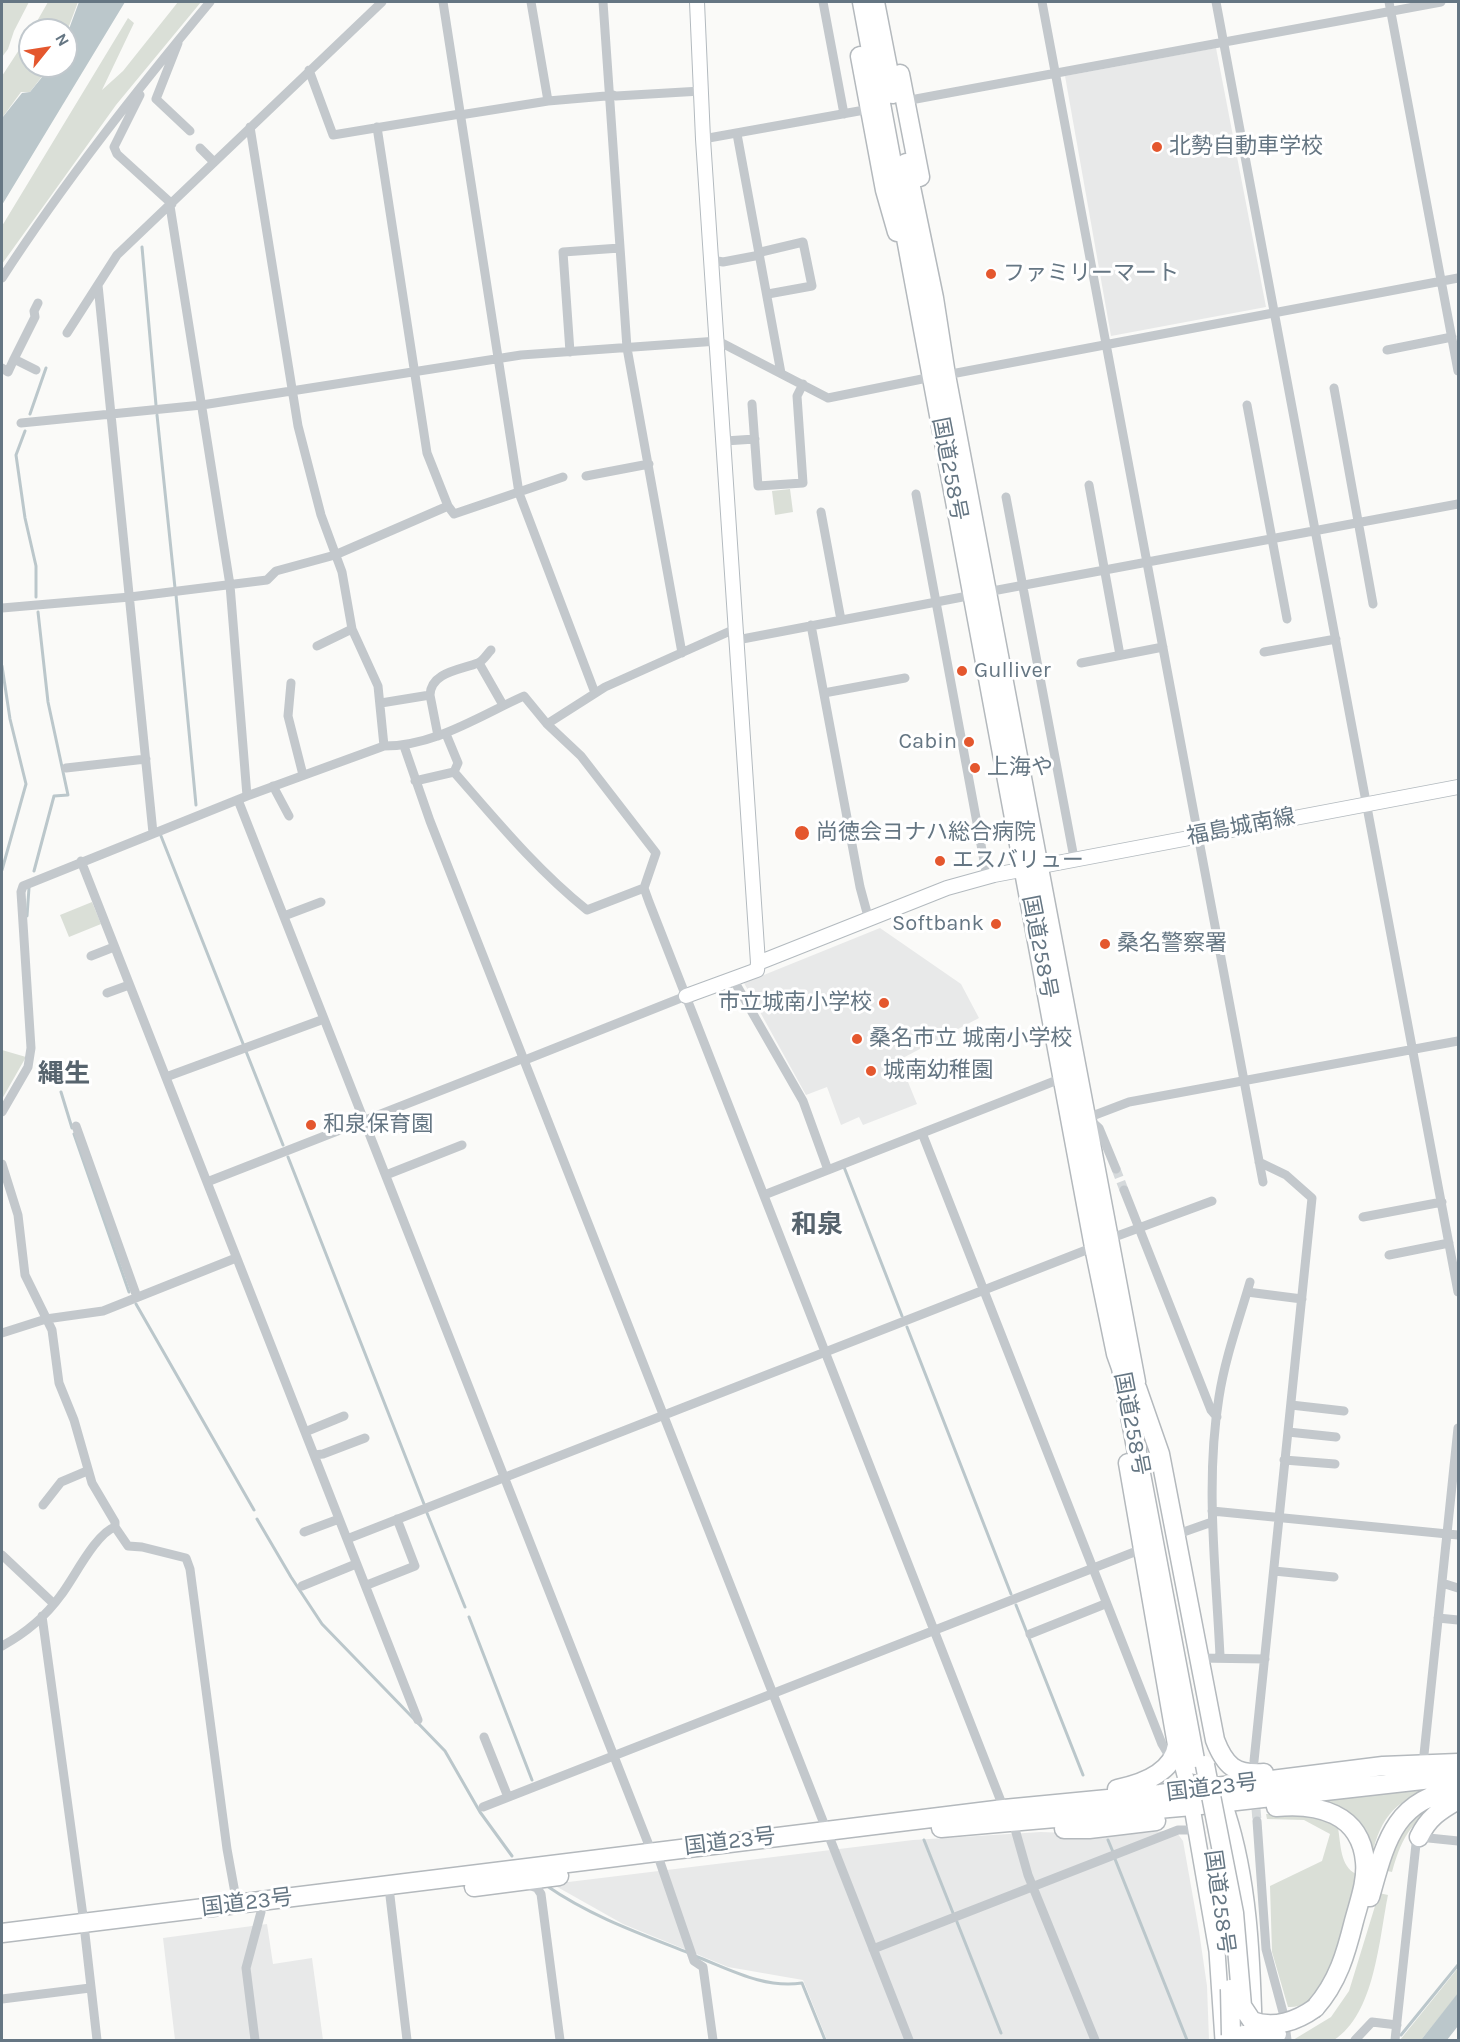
<!DOCTYPE html>
<html>
<head>
<meta charset="utf-8">
<style>
	body { margin:0 }
	#map { position:relative; width:1460px; height:2042px; overflow:hidden; background:#fafaf8; font-family:Karla,sans-serif }
	canvas { display:block }
	.frame { position:absolute; inset:0; border:3px solid #657683; pointer-events:none }
	.north { position:absolute; left:18px; top:18px; width:60px; height:60px; box-sizing:border-box; background:#fff; border:2px solid #c1c8cd; border-radius:50%; rotate:60deg; font-size:16px; font-weight:700; line-height:24px; text-align:center; color:#657683 }
	.north::after { content:''; display:block; margin:auto; width:21px; height:27px; background:#e4572e; clip-path:polygon(50% 0,100% 100%,50% 72%,0 100%) }
</style>
</head>
<body>
<div id="map">
<canvas width="1460" height="2042"></canvas>
<div class="frame"></div>
<div class="north">N</div>
</div>
<script>
const c = document.querySelector('canvas').getContext('2d');
c.lineJoin = 'round';
function fill(path, color) { c.fillStyle = color; c.fill(path, 'evenodd'); }
function stroke(path, color, width, dash) { c.strokeStyle = color; c.lineWidth = width; c.lineCap = dash ? 'butt' : 'round'; c.setLineDash(dash || []); c.stroke(path); }
function write(font, color, halo, rows, align = 'center') {
  c.font = font + ' Karla,"Noto Sans JP",sans-serif'; c.lineWidth = 6; c.setLineDash([]); c.textBaseline = 'middle'; c.strokeStyle = halo; c.fillStyle = color; for (const [text, x, y, turn = 0] of rows) {
    c.save(); c.translate(x, y); c.rotate((+turn || 0) * Math.PI / 180); c.textAlign = isNaN(turn) ? turn : align; if (halo) c.strokeText(text, 0, 0); c.fillText(text, 0, 0); c.restore();
  }
}
fill(new Path2D(`
	M 1216,48 L 1266,307 L 1111,336 L 1065,76 Z
	M 880,928 L 961,984 L 979,1018 L 899,1060 L 917,1104 L 863,1125 L 859,1117 L 841,1125 L 827,1087 L 806,1095 L 744,983 Z
	M 1175,1830 L 1183,1841 L 1199,1931 L 1207,1986 L 1209,2040 L 827,2040 L 803,1980 L 728,1967 L 623,1924 L 552,1884 L 913,1840 L 1041,1832 L 1121,1835 Z
	M 267,1924 L 273,1964 L 312,1958 L 323,2040 L 175,2040 L 163,1938 Z`), '#e8e9e9');
fill(new Path2D(`
	M 2,2 L 29,2 L 14,31 L 8,49 L 2,57 Z
	M 48,2 L 78,2 L 66,34 L 66,30 L 32,30 Z
	M 178,2 L 201,2 L 116,105 L 2,264 L 2,226 L 128,18 L 134,23 L 102,90 L 123,71 Z
	M 30,33 L 30,66 L 50,66 L 30,92 L 21,92 L 2,118 L 2,76 Z
	M 790,489 L 793,512 L 775,515 L 772,491 Z
	M 92,902 L 101,924 L 69,937 L 60,915 Z
	M 2,1050 L 26,1057 L 2,1099 Z
	M 1435,1787 C 1391,1802 1379,1820 1370,1864 C 1359,1829 1358,1813 1322,1799 Z
	M 1447,1799 C 1413,1820 1403,1833 1392,1872 L 1383,1870 L 1391,1845 L 1413,1813 Z
	M 1301,1811 L 1326,1819 L 1338,1828 C 1341,1845 1340,1866 1356,1874 C 1348,1908 1334,2011 1288,2007 L 1272,1952 L 1270,1886 L 1322,1861 L 1330,1834 L 1304,1820 L 1267,1819 L 1266,1814 Z
	M 1379,1893 L 1388,1895 C 1379,1939 1375,2014 1334,2040 L 1293,2040 L 1331,2017 L 1349,1991 Z
	M 1458,1968 L 1458,1994 L 1421,2040 L 1400,2040 Z`), '#dadfd7');
fill(new Path2D(`
	M 79,2 L 125,2 L 2,205 L 2,118 L 22,93 L 30,92 L 51,66 L 66,66 L 66,37 Z
	M 1458,1993 L 1458,2026 L 1447,2040 L 1421,2040 Z`), '#bbc7cb');
stroke(new Path2D(`
	M 142,247 L 156,405
	M 30,414 L 46,368
	M 157,415 L 175,588
	M 25,431 L 16,455 L 25,518 L 36,566 L 36,597
	M 176,595 L 196,805
	M 2,666 L 10,719 L 26,784 L 2,870
	M 161,836 L 283,1145
	M 34,871 L 54,796 L 68,795 L 48,702 L 38,612
	M 27,916 L 29,888
	M 61,1092 L 72,1128
	M 74,1134 L 129,1292
	M 288,1157 L 424,1504
	M 844,1167 L 902,1316
	M 136,1304 L 254,1510
	M 907,1327 L 1011,1594
	M 427,1513 L 465,1607
	M 257,1519 L 291,1577 L 322,1624 L 445,1751 L 480,1812 L 512,1856
	M 1016,1605 L 1083,1775
	M 469,1617 L 532,1780
	M 924,1840 L 953,1913
	M 1108,1840 L 1113,1852
	M 1115,1859 L 1187,2040
	M 547,1886 C 590,1916 641,1934 689,1953
	M 957,1922 L 1001,2033
	M 695,1956 C 729,1969 764,1989 802,1983 L 825,2040
	M 1401,2035 L 1458,1965`), '#bbc7cb', 3);
stroke(new Path2D(`
	M 1116,1169 L 1124,1190
	M 1255,1796 L 1257,1821`), '#d5d9db', 9, [9, 4.5]);
const secondary = new Path2D(`
	M 697,2 L 703,139 L 758,963
	M 686,996 L 757,970 L 758,963 L 947,888 L 994,875 L 1458,787`);
const primary = new Path2D(`
	M 1177,1745 L 1189,1790 L 1217,1951 L 1223,2040
	M 1213,1797 L 1222,1803 L 1227,1812 C 1249,1880 1252,1955 1254,2025`);
const highway = new Path2D(`
	M 862,2 L 1094,1247 L 1116,1354 L 1121,1368 L 1196,1765
	M 875,2 L 893,94
	M 860,56 L 885,190 L 897,232
	M 900,74 L 920,177
	M 906,163 L 934,298 L 946,375 L 1136,1382
	M 1137,1388 L 1160,1454 L 1215,1740 C 1225,1766 1235,1775 1264,1773
	M 1117,1789 C 1141,1784 1173,1773 1177,1745 L 1128,1463
	M 1276,1807 C 1317,1803 1361,1813 1365,1862 C 1367,1881 1359,1902 1354,1921 C 1346,1953 1338,1982 1315,2008
	M 941,1828 L 1192,1806 L 1458,1776
	M 1064,1829 L 1089,1829 L 1156,1821
	M 1419,1837 C 1428,1818 1440,1810 1458,1800
	M 474,1887 L 559,1876
	M 1370,1897 C 1385,1844 1394,1798 1458,1790
	M 2,1933 L 1004,1809 L 1160,1794 L 1383,1766 L 1458,1763`);
stroke(secondary, '#b3babf', 16);
stroke(primary, '#b5babe', 18);
stroke(highway, '#b4b9bd', 21);
stroke(new Path2D(`
	M 443,2 L 519,493 L 595,693
	M 531,2 L 548,101
	M 603,2 L 627,348 L 682,653
	M 823,2 L 844,114
	M 1042,2 L 1263,1182
	M 1216,2 L 1458,1292
	M 1389,2 L 1458,371
	M 178,43 L 156,99 L 190,131
	M 309,70 L 333,135 L 460,114
	M 610,94 L 616,96 L 701,91
	M 140,95 L 114,147 L 117,154 L 172,204
	M 905,101 L 1441,2
	M 460,115 L 548,101 L 606,96 L 610,98
	M 250,127 L 298,426 L 321,515 L 342,572 L 352,629 L 378,686 L 384,746
	M 377,127 L 427,453 L 448,506 L 454,514 L 563,477
	M 737,134 L 781,373
	M 703,139 L 870,109
	M 200,148 L 214,162
	M 170,206 L 230,585 L 247,796
	M 761,252 L 803,242 L 812,286 L 768,294
	M 712,260 L 723,262 L 760,255
	M 2,278 C 65,181 137,90 210,2
	M 98,285 L 153,833
	M 67,333 L 117,255 L 382,2
	M 1387,350 L 1452,337
	M 570,352 L 563,252 L 620,248
	M 14,359 L 35,317 L 34,311 L 38,303
	M 2,368 L 8,372 L 14,359 L 36,370
	M 946,375 L 1458,278
	M 1334,388 L 1373,604
	M 752,404 L 758,486 L 803,483 L 797,396 L 803,384
	M 1247,405 L 1287,619
	M 21,423 L 202,405 L 521,355 L 718,341 L 828,398 L 932,377
	M 725,441 L 755,439
	M 586,476 L 649,464
	M 1089,485 L 1120,655
	M 916,494 L 987,877
	M 1006,497 L 1074,858
	M 821,512 L 841,620
	M 987,592 L 1458,504
	M 2,608 L 130,597 L 267,580 L 276,571 L 335,555 L 448,506
	M 811,625 L 860,887 L 869,920
	M 737,640 L 973,595
	M 317,646 L 352,629
	M 1264,652 L 1336,639
	M 479,663 L 503,705
	M 1081,663 L 1163,647
	M 291,683 L 288,716 L 303,775
	M 824,693 L 905,678
	M 430,695 L 438,736
	M 381,703 L 430,695 C 431,672 460,670 478,663 C 483,661 487,654 491,650
	M 547,724 L 605,687 L 737,628
	M 404,746 L 430,821 L 909,2040
	M 66,768 L 146,759
	M 454,772 C 496,820 536,869 587,910 L 644,888
	M 415,781 L 454,772 L 458,763 L 446,734
	M 273,786 L 289,816
	M 238,800 L 652,1853
	M 81,861 L 418,1720
	M 284,916 L 321,902
	M 91,956 L 114,947
	M 733,979 L 803,1101 L 828,1170
	M 107,993 L 129,985
	M 525,1060 L 686,996
	M 166,1077 L 324,1019
	M 2,1112 L 28,1067 L 31,1048 L 21,892 L 23,886 L 247,796 L 384,746 C 435,746 479,716 524,696 L 547,724 L 581,756 L 656,853 L 644,888 L 649,902 L 1004,1809
	M 1087,1118 L 1129,1102 L 1458,1041
	M 1089,1119 L 1099,1128 L 1116,1169
	M 76,1126 L 137,1297
	M 922,1133 L 1162,1744 L 1171,1759
	M 2,1164 L 18,1215 L 25,1275 L 52,1330 L 59,1383 L 74,1420 L 92,1483 L 115,1522 L 115,1527
	M 386,1175 L 462,1145
	M 207,1182 L 524,1058
	M 1124,1190 L 1211,1410 L 1217,1417
	M 764,1195 L 1065,1077
	M 1363,1217 L 1442,1202
	M 1109,1239 L 1212,1201
	M 1389,1255 L 1449,1243
	M 1247,1292 L 1302,1299
	M 2,1333 L 46,1319 L 103,1311 L 236,1258
	M 1291,1405 L 1344,1411
	M 305,1432 L 344,1416
	M 1288,1432 L 1336,1437
	M 314,1455 L 323,1454 L 365,1438
	M 1284,1460 L 1335,1464
	M 43,1505 L 61,1482 L 87,1471
	M 1212,1511 L 1458,1535
	M 304,1532 L 339,1519
	M 1175,1535 L 1212,1522
	M 347,1539 L 1094,1247
	M 2,1555 L 54,1604
	M 1274,1571 L 1334,1577
	M 1442,1583 L 1458,1588
	M 367,1585 L 415,1566 L 397,1519
	M 302,1586 L 356,1564
	M 42,1616 L 84,1923
	M 1438,1618 L 1458,1620
	M 1030,1634 L 1105,1604
	M 2,1646 C 24,1634 46,1616 61,1595 C 74,1578 96,1533 115,1527 L 128,1546 L 142,1547 L 186,1558 L 190,1569 L 227,1849 L 237,1904
	M 1220,1656 C 1216,1570 1205,1483 1219,1397 C 1225,1358 1239,1320 1250,1282
	M 1197,1658 L 1265,1659
	M 484,1737 L 508,1797
	M 1254,1761 L 1312,1198 L 1286,1175 L 1259,1162
	M 1423,1764 L 1458,1428
	M 483,1807 L 1142,1549
	M 1257,1821 L 1266,1949 L 1284,2016 L 1287,2040
	M 1021,1824 L 1015,1829 L 1028,1875 L 1095,2040
	M 660,1862 L 694,1961 L 703,1967 L 713,2040
	M 526,1884 L 537,1888 L 541,1894 L 560,2040
	M 390,1896 L 407,2040
	M 85,1934 L 97,2040
	M 873,1949 L 1178,1830 L 1187,1830
	M 2,1999 L 90,1988
	M 255,2040 L 246,1968 L 261,1912
	M 1355,2040 L 1372,2022 L 1397,2025
	M 1395,2040 L 1416,1844 L 1419,1837 L 1458,1841`), '#c3c8cc', 9);
stroke(secondary, '#fff', 14);
stroke(primary, '#fff', 15);
stroke(highway, '#fff', 18);
const highwayBridge = new Path2D(`
	M 1205,1765 L 1234,1913 L 1242,2006 L 1252,2021 C 1274,2029 1297,2021 1315,2008
	M 1230,1989 L 1231,2035
	M 1243,2035 L 1277,2034`);
stroke(highwayBridge, '#b4b9bd', 21, []);
stroke(highwayBridge, '#fff', 18);
for (const [x, y, r, color] of [
	[1157,147,6,"#e4572e"],
	[991,274,6,"#e4572e"],
	[962,671,6,"#e4572e"],
	[969,742,6,"#e4572e"],
	[975,768,6,"#e4572e"],
	[802,833,8,"#e4572e"],
	[940,861,6,"#e4572e"],
	[996,924,6,"#e4572e"],
	[1105,944,6,"#e4572e"],
	[884,1003,6,"#e4572e"],
	[857,1039,6,"#e4572e"],
	[871,1071,6,"#e4572e"],
	[311,1125,6,"#e4572e"]
]) { const dot = new Path2D(); dot.arc(x, y, r, 0, 2 * Math.PI); c.fillStyle = color; c.fill(dot); stroke(dot, '#fff', 2); }
write('22px', '#657683', '#fff', [
	["北勢自動車学校",1169,147],
	["ファミリーマート",1003,274],
	["Gulliver",974,671],
	["Cabin",957,742,"right"],
	["上海や",987,768],
	["尚徳会ヨナハ総合病院",816,833],
	["エスバリュー",952,861],
	["Softbank",984,924,"right"],
	["桑名警察署",1117,944],
	["市立城南小学校",872,1003,"right"],
	["桑名市立 城南小学校",869,1039],
	["城南幼稚園",883,1071],
	["和泉保育園",323,1125]
], 'left');
write('22px', '#657683', '#fff', [
	["国道258号",949,469,79],
	["福島城南線",1241,827,-11],
	["国道258号",1039,947,79],
	["国道258号",1131,1424,79],
	["国道23号",1212,1788,-7],
	["国道23号",730,1842,-7],
	["国道258号",1219,1902,82],
	["国道23号",247,1903,-7]
]);
write('bold 26px', '#57646e', '#fff', [
	["縄生",64,1075],
	["和泉",817,1226]
]);
</script>
</body>
</html>
